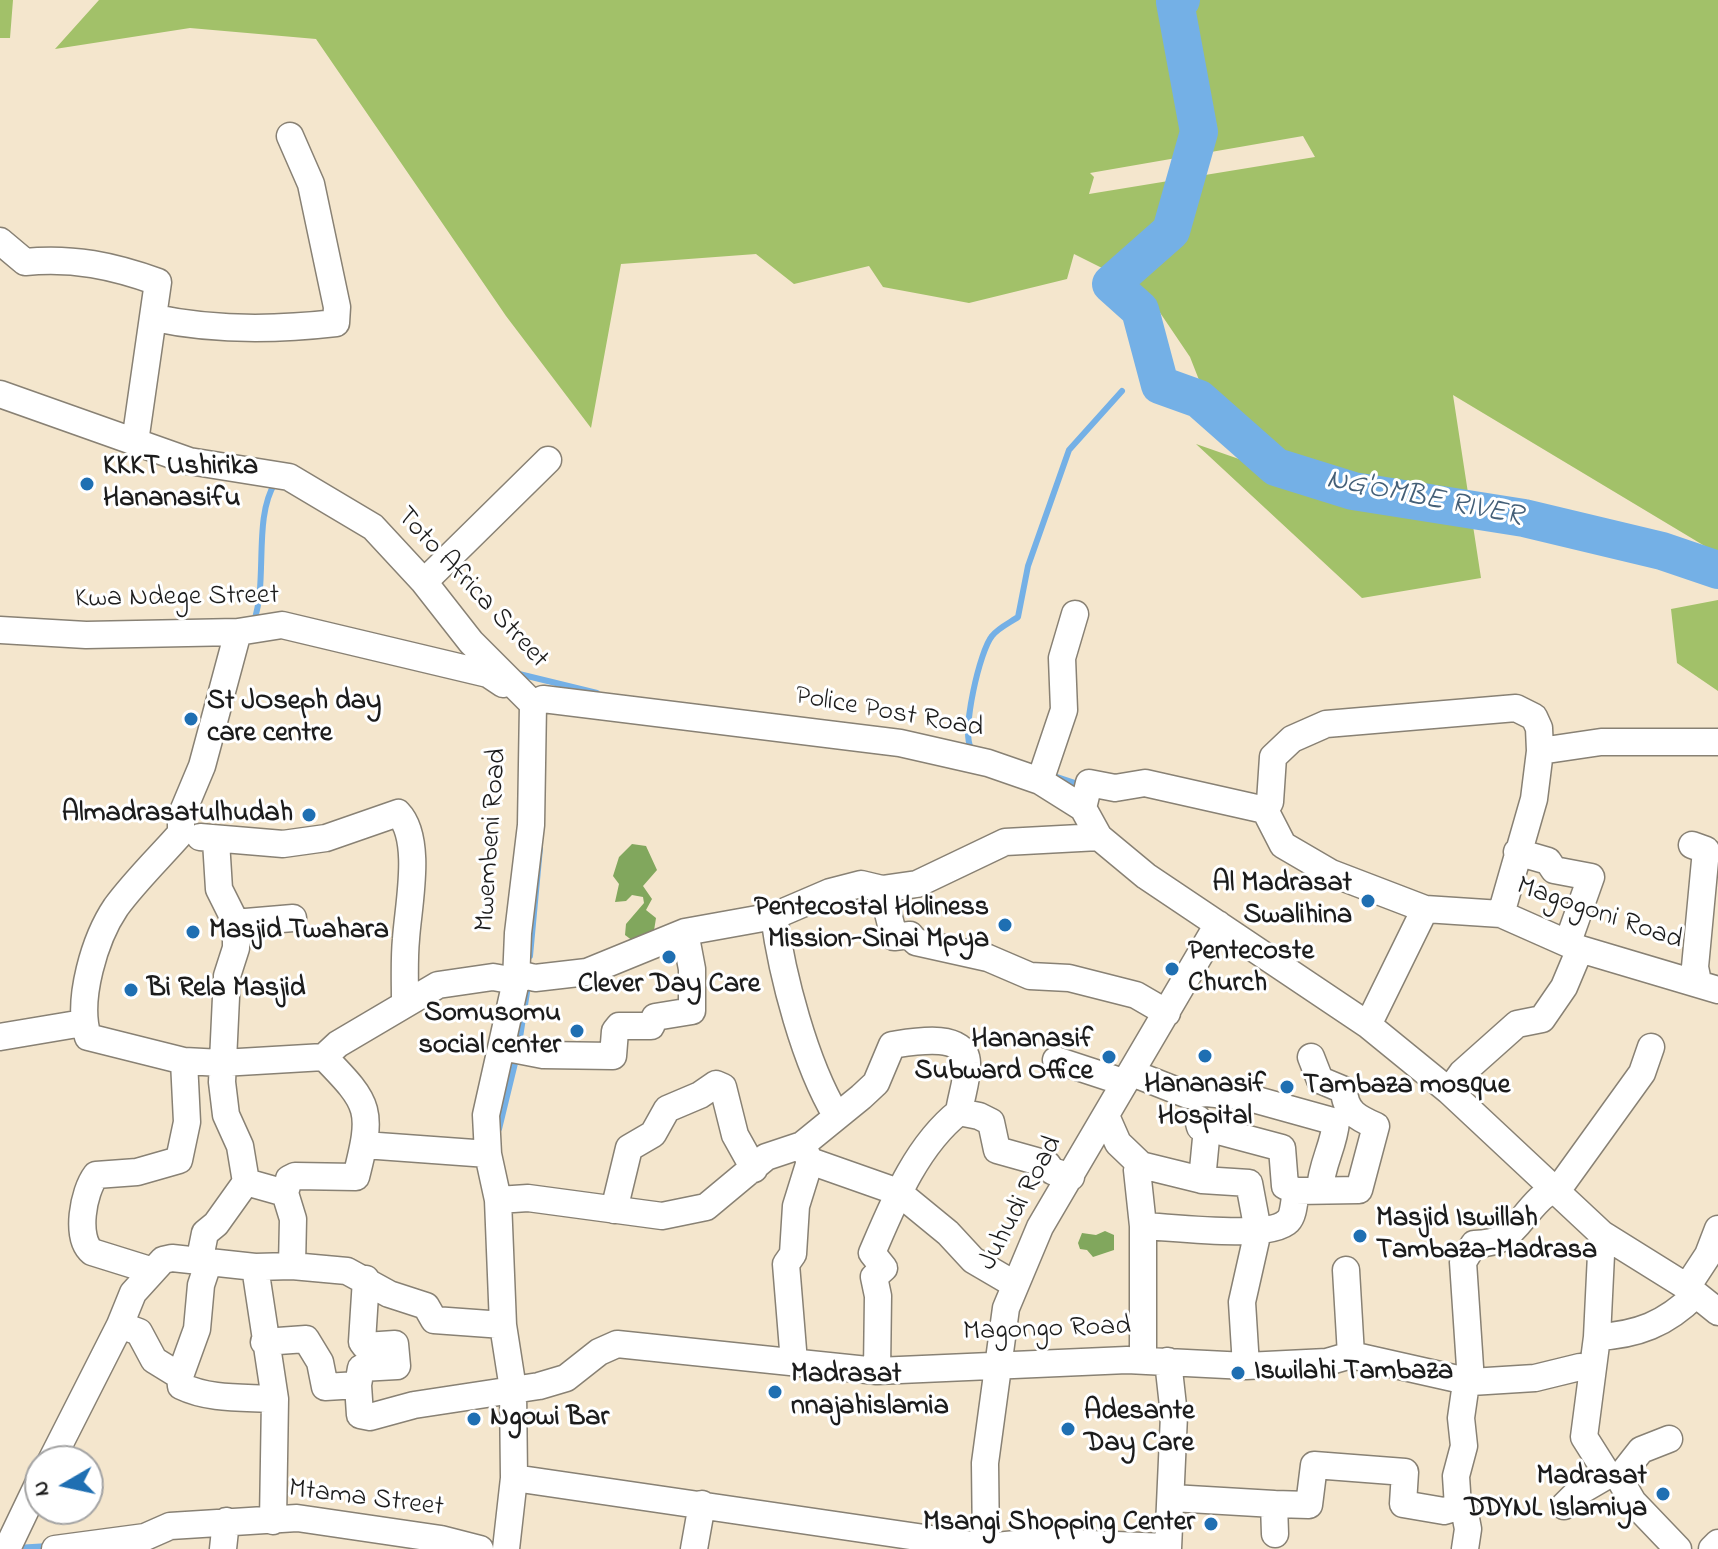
<!DOCTYPE html>
<html>
<head>
<meta charset="utf-8">
<style>
	body { margin:0 }
	#map { position:relative; width:1718px; height:1549px; overflow:hidden; background:#f4e6cd; font-family:"Indie Flower",sans-serif }
	canvas { display:block }
	.north { position:absolute; left:24px; top:1445px; width:80px; height:80px; box-sizing:border-box; background:#fff; border:2px solid #a4a4a4; border-radius:50%; rotate:261deg; font-size:22px; font-weight:700; line-height:32px; text-align:center; color:#1c1c1c }
	.north::after { content:''; display:block; margin:auto; width:28px; height:36px; background:#1f6fb2; clip-path:polygon(50% 0,100% 100%,50% 72%,0 100%) }
</style>
</head>
<body>
<div id="map">
<canvas width="1718" height="1549"></canvas>
<div class="north">N</div>
</div>
<script>
const c = document.querySelector('canvas').getContext('2d');
c.lineJoin = 'round';
function fill(path, color) { c.fillStyle = color; c.fill(path, 'evenodd'); }
function stroke(path, color, width, dash) { c.strokeStyle = color; c.lineWidth = width; c.lineCap = dash ? 'butt' : 'round'; c.setLineDash(dash || []); c.stroke(path); }
function write(font, color, halo, rows, align = 'center') {
  c.font = font + ' "Indie Flower",sans-serif'; c.lineWidth = 6; c.setLineDash([]); c.textBaseline = 'middle'; c.strokeStyle = halo; c.fillStyle = color; for (const [text, x, y, turn = 0] of rows) {
    c.save(); c.translate(x, y); c.rotate((+turn || 0) * Math.PI / 180); c.textAlign = isNaN(turn) ? turn : align; if (halo) c.strokeText(text, 0, 0); c.fillText(text, 0, 0); c.restore();
  }
}
fill(new Path2D(`
	M 0,0 L 13,0 L 10,38 L 0,38 Z
	M 99,0 L 1718,0 L 1718,554 L 1453,395 L 1481,578 L 1362,598 L 1196,444 L 1259,466 L 1221,436 L 1190,357 L 1144,289 L 1074,254 L 1067,279 L 969,303 L 883,287 L 869,266 L 794,284 L 756,254 L 621,264 L 591,428 L 506,316 L 316,39 L 190,28 L 55,49 ZM 1303,136 L 1315,157 L 1089,194 L 1094,177 L 1090,173 Z
	M 1718,600 L 1718,691 L 1677,663 L 1671,609 Z`), '#a2c169');
fill(new Path2D(`
	M 632,844 L 646,846 L 657,870 L 643,886 L 652,899 L 646,910 L 656,918 L 653,937 L 633,941 L 625,935 L 626,924 L 644,903 L 643,897 L 632,895 L 626,901 L 615,902 L 619,884 L 613,876 L 619,857 Z
	M 1105,1231 L 1114,1235 L 1114,1250 L 1093,1257 L 1087,1250 L 1080,1249 L 1078,1243 L 1082,1233 L 1096,1235 Z`), '#81a75d');
stroke(new Path2D(`
	M 254,621 C 268,581 253,518 275,483
	M 515,673 L 597,693
	M 971,748 C 961,732 980,650 992,636 C 998,628 1011,622 1018,617 L 1028,566 L 1069,450 L 1122,391
	M 1054,776 L 1081,785
	M 530,956 L 540,848
	M 519,1044 L 527,992
	M 499,1129 L 517,1055
	M 16,1548 L 49,1546`), '#74b0e6', 6);
stroke(new Path2D(`
	M 1181,0 L 1175,2 L 1199,132 L 1171,231 L 1111,284 L 1140,310 L 1160,385 L 1199,399 L 1276,467 L 1353,491 L 1524,518 L 1662,551 L 1718,570`), '#74b0e6', 38);
const minor = new Path2D(`
	M 0,241 L 25,262 C 72,257 114,266 158,282 L 135,442
	M 155,318 C 215,331 275,330 336,323 L 337,307 L 311,184 L 290,136
	M 0,394 L 189,461 L 289,477 L 373,527 L 424,582 L 471,642 L 533,704
	M 424,582 L 548,460
	M 0,630 L 86,635 L 238,632 L 282,625 L 488,674 L 503,684
	M 238,632 L 202,766 L 181,816 L 181,833 C 160,857 135,881 116,907 C 95,938 76,1000 88,1037 L 184,1061 L 222,1063 L 324,1057 L 338,1044 L 438,985 L 493,977 L 516,981 L 527,976 L 535,978 L 587,972 L 685,932 L 774,916 L 830,892 L 861,884 L 882,889 L 917,884 L 1005,842 L 1099,837
	M 533,704 L 543,699 L 900,743 L 988,763 L 1040,781 L 1083,808 L 1099,837 L 1146,876 L 1368,1025 L 1449,1091 L 1602,1234 L 1687,1287 L 1718,1312
	M 1540,751 L 1601,742 L 1718,742
	M 1040,781 L 1064,710 L 1062,658 L 1075,614
	M 1083,808 L 1089,783 L 1115,788 L 1145,783 L 1265,810 L 1283,845 L 1331,873 L 1425,909 L 1501,914 L 1580,949 L 1718,990
	M 1265,810 L 1270,802 L 1273,757 L 1292,739 L 1326,724 L 1516,708 L 1534,717 L 1539,728 L 1540,751 L 1534,799 L 1501,914
	M 200,837 L 283,844 L 326,838 L 398,813 C 423,839 408,906 406,939 C 404,960 405,981 405,1001
	M 1692,845 L 1706,850 L 1695,967 L 1698,982
	M 1517,852 L 1548,861 L 1554,870 L 1591,877 L 1568,942
	M 882,889 L 894,937 L 910,935 L 916,942 L 988,958 L 1030,976 L 1069,978 L 1136,995 L 1167,1013
	M 774,916 C 782,976 805,1063 836,1115
	M 234,923 L 293,918
	M 1368,1025 L 1425,909
	M 0,1037 L 83,1023
	M 502,1047 L 543,1055 L 613,1056 L 615,1031 L 619,1026 L 651,1026 L 655,1017 L 692,1011 L 692,969 L 685,932
	M 1056,1060 L 1123,1082
	M 1132,1073 L 1188,1095 L 1206,1093 L 1246,1097 L 1336,1122 C 1334,1146 1321,1165 1320,1190
	M 1449,1091 L 1462,1073 L 1517,1024 L 1542,1019 L 1564,987 L 1580,949
	M 959,1112 L 979,1116 L 991,1122 L 997,1150 L 1047,1164 L 1052,1171 L 1071,1177
	M 1107,1118 L 1118,1143 L 1141,1165 L 1137,1170 L 1143,1226
	M 1198,1119 L 1200,1127 L 1207,1128 L 1202,1180
	M 1207,1128 L 1282,1148 L 1285,1186 L 1296,1191
	M 364,1145 L 488,1154
	M 802,1145 L 810,1161 L 898,1192 L 948,1233 L 973,1260 L 1014,1284
	M 1141,1165 L 1202,1180 L 1249,1183 L 1258,1231 L 1242,1302 L 1246,1366
	M 246,1182 L 285,1193 L 289,1179 L 295,1176 L 356,1177 C 373,1110 371,1105 324,1057
	M 285,1193 L 293,1219 L 292,1266
	M 498,1200 L 528,1198 L 662,1216 L 706,1207 L 766,1157 L 802,1145 L 861,1097 L 876,1083 L 892,1045 C 912,1042 966,1031 967,1063 C 968,1078 961,1097 959,1112 C 916,1146 893,1204 872,1253 L 884,1268 L 874,1277 L 878,1296 L 877,1371
	M 614,1210 L 629,1148 L 653,1134 L 667,1109 L 700,1095 L 716,1084 L 723,1087 L 735,1135 L 754,1169
	M 1602,1234 L 1597,1337 L 1584,1437 L 1608,1475 L 1619,1478 L 1633,1502 L 1678,1549
	M 199,1263 L 205,1233 L 216,1224 L 246,1182 L 240,1146 L 226,1115 L 222,1082 L 227,976 L 236,948 L 236,930 L 233,917 L 219,889 L 216,841
	M 255,1267 L 292,1266 L 347,1271 L 389,1294 L 426,1306 L 434,1320 L 503,1325
	M 1346,1270 L 1351,1355
	M 153,1271 L 92,1252 C 75,1238 83,1192 96,1175 L 137,1172 L 179,1160 L 187,1122 L 184,1061
	M 1687,1287 L 1708,1255 L 1718,1229
	M 120,1325 L 139,1332 L 154,1360 L 180,1376 L 181,1386 C 210,1400 244,1397 275,1399
	M 1597,1337 C 1637,1335 1666,1324 1695,1295
	M 264,1342 L 306,1339 L 320,1362 L 325,1387 L 358,1385 L 361,1368 L 397,1366 L 395,1344 L 365,1346 L 362,1342 L 366,1279
	M 1143,1360 L 1143,1226 C 1171,1227 1270,1240 1288,1221 C 1294,1215 1294,1200 1296,1191 L 1359,1190 L 1376,1126 C 1358,1118 1345,1112 1344,1090 L 1320,1080 L 1311,1057
	M 1168,1361 L 1174,1415 L 1168,1549
	M 794,1362 L 786,1264 L 793,1254 L 796,1206 L 810,1161
	M 180,1376 L 197,1329 L 201,1285 L 208,1264
	M 358,1385 L 360,1415 L 370,1417 L 414,1405 L 539,1386 L 566,1378 L 599,1352 L 617,1344 L 877,1371 L 1127,1360 L 1246,1366 L 1327,1362 L 1351,1355 L 1471,1382 L 1535,1378 L 1580,1367 L 1591,1371
	M 51,1461 L 120,1325 L 133,1293 L 163,1260 L 172,1258 L 255,1267 L 275,1399 L 273,1521
	M 514,1478 L 986,1547 L 1036,1542 L 1168,1547
	M 1619,1478 L 1641,1450 L 1669,1439
	M 1172,1498 L 1274,1504 L 1275,1534
	M 1274,1504 L 1309,1505 L 1314,1465 L 1405,1472 L 1403,1504 L 1444,1511 L 1458,1507
	M 1564,1506 L 1577,1493 L 1608,1475
	M 986,1547 L 985,1463 L 1006,1308 L 1040,1227 L 1218,924
	M 7,1549 L 40,1480
	M 55,1549 L 145,1537 L 170,1526 L 297,1518 L 441,1539 L 480,1549
	M 223,1549 L 226,1521
	M 506,1549 L 514,1478 L 513,1389 L 503,1325 L 498,1200 L 488,1154 L 486,1115 L 516,981 L 518,933 L 531,825 L 533,704
	M 694,1549 L 702,1504
	M 1465,1549 L 1468,1529 L 1464,1508 L 1458,1507 L 1456,1476 L 1464,1446 L 1461,1418 L 1465,1390 L 1471,1382 L 1463,1262 L 1474,1244 C 1514,1243 1515,1223 1540,1199 C 1546,1193 1555,1190 1562,1184 L 1642,1073 L 1651,1047
	M 1712,1549 L 1718,1543`);
stroke(minor, '#888174', 29);
stroke(minor, '#fff', 26);
for (const [x, y, r, color] of [
	[87,484,8,"#1f6fb2"],
	[191,719,8,"#1f6fb2"],
	[309,815,8,"#1f6fb2"],
	[1368,901,8,"#1f6fb2"],
	[1005,925,8,"#1f6fb2"],
	[193,932,8,"#1f6fb2"],
	[669,957,8,"#1f6fb2"],
	[1172,969,8,"#1f6fb2"],
	[131,990,8,"#1f6fb2"],
	[577,1031,8,"#1f6fb2"],
	[1205,1056,8,"#1f6fb2"],
	[1109,1057,8,"#1f6fb2"],
	[1287,1087,8,"#1f6fb2"],
	[1360,1236,8,"#1f6fb2"],
	[1238,1373,8,"#1f6fb2"],
	[775,1392,8,"#1f6fb2"],
	[474,1419,8,"#1f6fb2"],
	[1068,1429,8,"#1f6fb2"],
	[1663,1494,8,"#1f6fb2"],
	[1211,1524,8,"#1f6fb2"]
]) { const dot = new Path2D(); dot.arc(x, y, r, 0, 2 * Math.PI); c.fillStyle = color; c.fill(dot); stroke(dot, '#fff', 3); }
write('bold 28px', '#1c1c1c', '#fff', [
	["KKKT Ushirika",103,468],
	["Hananasifu",103,500],
	["St JOseph day",207,703],
	["care centre",207,735],
	["Almadrasatulhudah",293,815,"right"],
	["Al Madrasat",1352,885,"right"],
	["Swalihina",1352,917,"right"],
	["Pentecostal Holiness",989,909,"right"],
	["Mission-Sinai Mpya",989,941,"right"],
	["Masjid Twahara",209,932],
	["Pentecoste",1188,953],
	["Church",1188,985],
	["Clever Day Care",669,986,"center"],
	["Bi Rela Masjid",147,990],
	["Somusomu",561,1015,"right"],
	["social center",561,1047,"right"],
	["Hananasif",1093,1041,"right"],
	["Subward Office",1093,1073,"right"],
	["Hananasif",1205,1086,"center"],
	["Hospital",1205,1118,"center"],
	["Tambaza mosque",1303,1087],
	["Masjid Iswillah",1376,1220],
	["Tambaza-Madrasa",1376,1252],
	["Iswilahi Tambaza",1254,1373],
	["Madrasat",791,1376],
	["nnajahislamia",791,1408],
	["Adesante",1084,1413],
	["Day Care",1084,1445],
	["Ngowi Bar",490,1419],
	["Madrasat",1647,1478,"right"],
	["DDYNL Islamiya",1647,1510,"right"],
	["Msangi Shopping Center",1195,1524,"right"]
], 'left');
write('28px', '#1c1c1c', '#fff', [
	["Toto Africa Street",471,589,47],
	["Kwa Ndege Street",177,599,-1],
	["Police Post Road",889,714,10],
	["Mwembeni Road",493,840,-86],
	["Magogoni Road",1599,915,19],
	["Juhudi Road",1022,1204,-62],
	["Magongo Road",1047,1331,-2],
	["Mtama Street",366,1500,7]
]);
write('italic 30px', '#445f77', '#fff', [
	["NG'OMBE RIVER",1424,500,11]
]);
</script>
</body>
</html>
